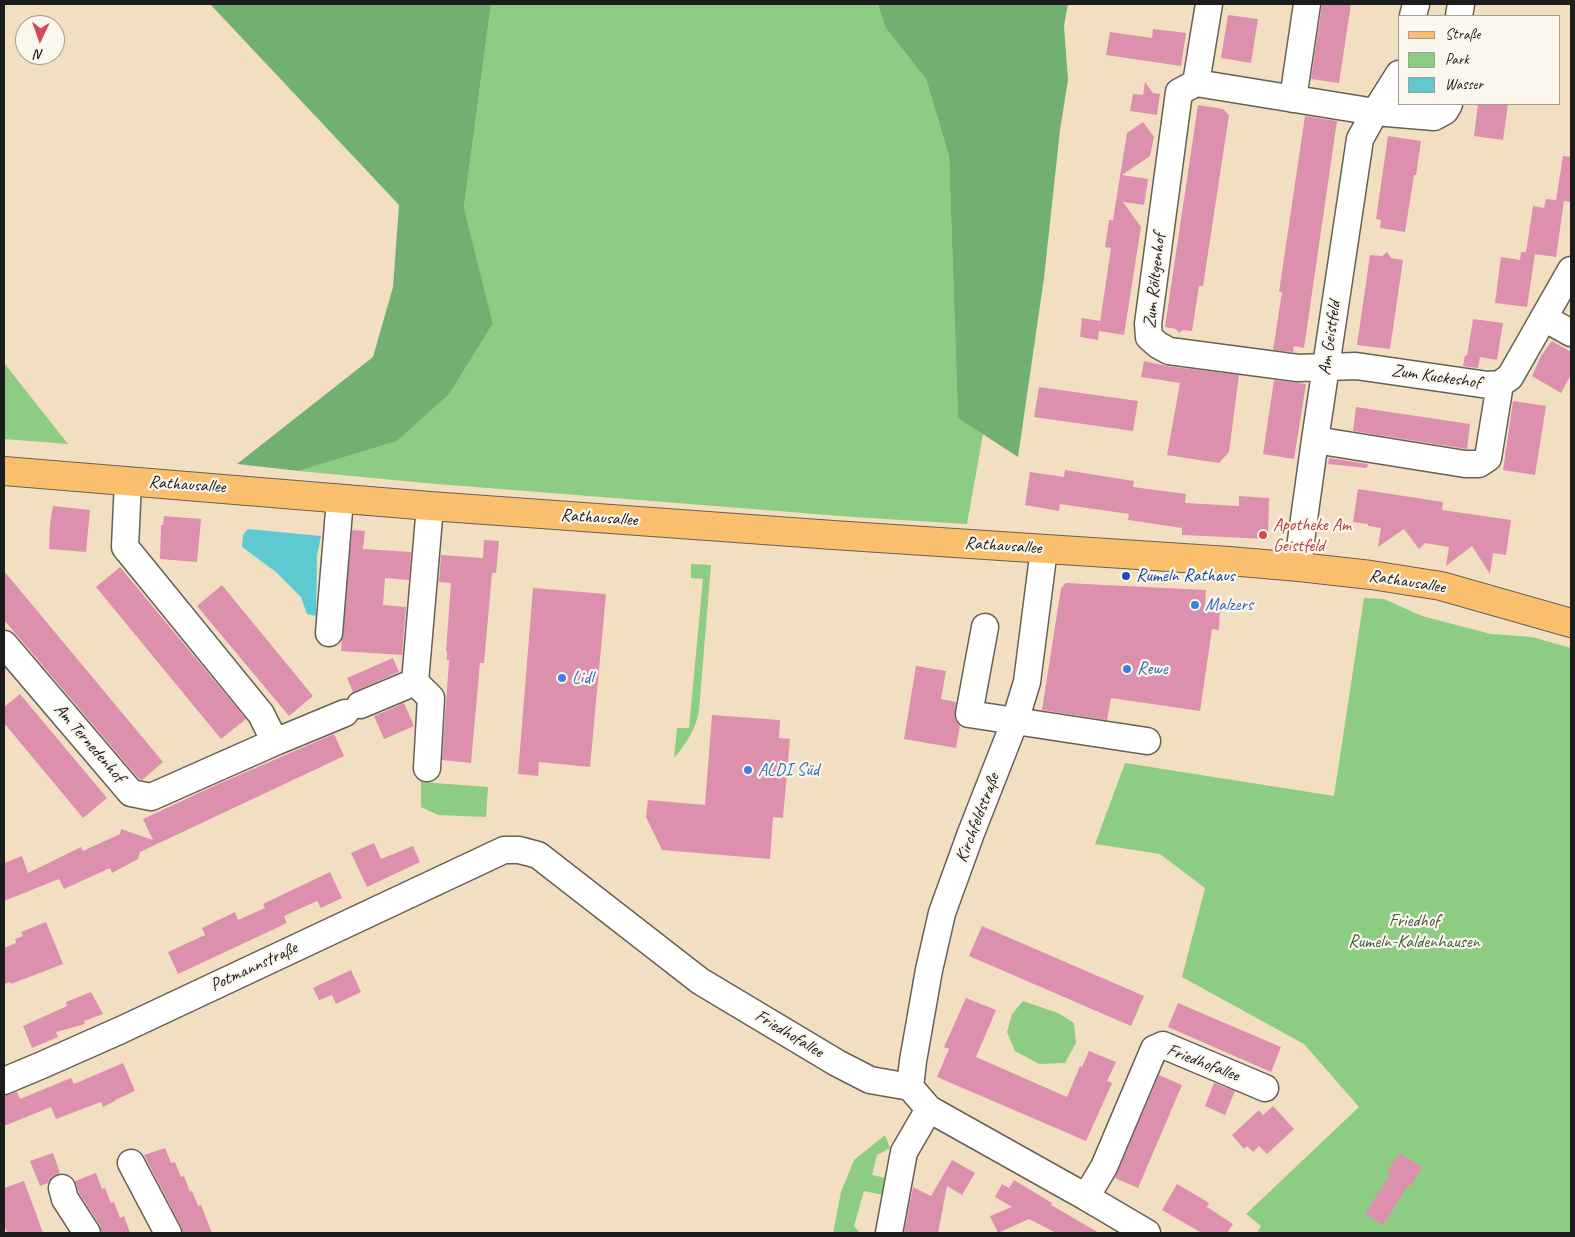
<!DOCTYPE html>
<html>
<head>
<meta charset="utf-8">
<style>
	body { margin:0 }
	#map { position:relative; width:1575px; height:1237px; overflow:hidden; background:#f2dfc1; font-family:Caveat,sans-serif }
	canvas { display:block }
	.frame { position:absolute; inset:0; border:5px solid #1c1c1c; pointer-events:none }
	.legend { position:absolute; left:1398px; top:15px; width:162px; height:90px; box-sizing:border-box; background:#fbf7ec; border:1px solid #a29f99; margin:0; padding:6px 9px; list-style:none; font-size:15px; color:#1c1c1c }
	.legend li { display:flex; align-items:center; gap:10px; height:25px }
	.legend b { width:25px; border:1px solid #a29f99 }
	.north { position:absolute; left:15px; top:15px; width:50px; height:50px; box-sizing:border-box; background:#fbf7ec; border:1px solid #a29f99; border-radius:50%; rotate:183deg; font-size:14px; font-weight:700; line-height:20px; text-align:center; color:#1c1c1c }
	.north::after { content:''; display:block; margin:auto; width:18px; height:22px; background:#d1495b; clip-path:polygon(50% 0,100% 100%,50% 72%,0 100%) }
</style>
</head>
<body>
<div id="map">
<canvas width="1575" height="1237"></canvas>
<div class="frame"></div>
<ul class="legend">
<li><b style="height:6px;background:#f9bf6c"></b>Straße</li>
<li><b style="height:14px;background:#8dcc83"></b>Park</li>
<li><b style="height:14px;background:#5dcad1"></b>Wasser</li>
</ul>
<div class="north">N</div>
</div>
<script>
const c = document.querySelector('canvas').getContext('2d');
c.lineJoin = 'round';
function fill(path, color) { c.fillStyle = color; c.fill(path, 'evenodd'); }
function stroke(path, color, width, dash) { c.strokeStyle = color; c.lineWidth = width; c.lineCap = dash ? 'butt' : 'round'; c.setLineDash(dash || []); c.stroke(path); }
function write(font, color, halo, rows, align = 'center') {
  c.font = font + ' Caveat,sans-serif'; c.lineWidth = 4.5; c.setLineDash([]); c.textBaseline = 'middle'; c.strokeStyle = halo; c.fillStyle = color; for (const [text, x, y, turn = 0] of rows) {
    c.save(); c.translate(x, y); c.rotate((+turn || 0) * Math.PI / 180); c.textAlign = isNaN(turn) ? turn : align; if (halo) c.strokeText(text, 0, 0); c.fillText(text, 0, 0); c.restore();
  }
}
fill(new Path2D(`
	M 491,4 L 878,4 L 885,27 L 926,79 L 949,156 L 958,417 L 983,434 L 967,524 L 853,517 L 425,483 L 299,471 L 397,441 L 493,323 L 464,207 Z
	M 4,363 L 68,444 L 4,439 Z
	M 691,564 L 711,565 L 699,710 C 697,727 685,746 674,758 L 677,728 L 689,728 L 703,579 L 691,578 Z
	M 1364,598 L 1384,599 L 1422,616 L 1491,634 L 1532,637 L 1571,648 L 1571,1233 L 1257,1233 L 1261,1226 L 1246,1214 L 1359,1107 L 1304,1044 L 1182,977 L 1205,888 L 1160,854 L 1095,844 L 1125,763 L 1334,796 Z
	M 421,782 L 488,787 L 486,817 L 438,815 L 421,807 Z
	M 1023,1001 L 1058,1013 L 1074,1023 L 1076,1043 L 1065,1063 L 1039,1064 L 1015,1051 L 1007,1032 L 1012,1014 Z
	M 885,1135 L 890,1148 L 877,1155 L 872,1175 L 886,1178 L 883,1195 L 864,1191 L 854,1226 L 860,1233 L 833,1233 L 841,1192 L 854,1160 Z`), '#8dcc83');
fill(new Path2D(`
	M 210,4 L 491,4 L 464,207 L 493,323 L 449,394 L 397,441 L 299,471 L 237,464 L 373,357 L 393,287 L 399,205 Z
	M 878,4 L 1068,4 L 1064,26 L 1068,80 L 1060,130 L 1044,278 L 1018,457 L 958,418 L 949,156 L 926,79 L 885,27 Z`), '#72b071');
fill(new Path2D(`
	M 248,529 L 321,536 L 317,556 L 316,616 L 307,614 L 301,597 L 276,572 L 242,547 L 243,535 Z`), '#5dcad1');
fill(new Path2D(`
	M 1322,4 L 1351,4 L 1339,83 L 1311,79 Z
	M 1228,15 L 1258,19 L 1251,63 L 1221,58 Z
	M 1153,29 L 1186,33 L 1181,66 L 1106,55 L 1110,32 L 1152,38 Z
	M 1145,82 L 1153,93 L 1160,94 L 1157,115 L 1130,111 L 1133,94 L 1143,95 Z
	M 1478,104 L 1508,104 L 1503,140 L 1474,136 Z
	M 1198,105 L 1223,109 L 1229,115 L 1203,286 L 1199,286 L 1192,331 L 1183,330 L 1179,333 L 1176,329 L 1165,327 Z
	M 1305,116 L 1337,121 L 1304,348 L 1294,346 L 1293,352 L 1273,350 L 1282,292 L 1279,292 Z
	M 1143,122 L 1154,137 L 1150,156 L 1122,175 L 1148,179 L 1144,205 L 1123,202 L 1141,227 L 1124,335 L 1099,331 L 1098,340 L 1080,337 L 1082,318 L 1100,321 L 1099,329 L 1111,248 L 1105,247 L 1109,220 L 1113,220 L 1127,133 Z
	M 1388,136 L 1421,141 L 1416,175 L 1414,175 L 1405,232 L 1380,228 L 1381,220 L 1376,219 Z
	M 1563,156 L 1571,157 L 1571,202 L 1564,201 L 1556,257 L 1535,254 L 1527,307 L 1495,303 L 1501,257 L 1520,260 L 1521,252 L 1526,252 L 1533,206 L 1544,208 L 1546,199 L 1556,200 Z
	M 1387,252 L 1391,258 L 1403,260 L 1390,349 L 1357,345 L 1370,255 L 1382,256 Z
	M 1473,319 L 1503,323 L 1497,360 L 1480,357 L 1478,368 L 1463,366 L 1465,355 L 1467,356 Z
	M 1552,341 L 1571,352 L 1571,374 L 1561,393 L 1532,376 L 1541,356 Z
	M 1144,361 L 1167,366 L 1239,375 L 1229,452 L 1219,463 L 1167,455 L 1180,383 L 1141,377 Z
	M 1274,380 L 1306,384 L 1294,459 L 1263,454 Z
	M 1039,387 L 1138,401 L 1133,431 L 1034,417 Z
	M 1513,401 L 1546,406 L 1535,475 L 1503,470 Z
	M 1356,407 L 1470,424 L 1467,449 L 1353,431 Z
	M 1329,458 L 1368,464 L 1367,468 L 1328,464 Z
	M 1065,470 L 1134,481 L 1133,487 L 1186,494 L 1185,503 L 1239,506 L 1239,496 L 1269,498 L 1268,539 L 1182,535 L 1182,528 L 1128,520 L 1129,514 L 1060,504 L 1059,511 L 1025,505 L 1030,472 L 1064,477 Z
	M 1358,489 L 1443,502 L 1442,510 L 1511,520 L 1506,555 L 1493,553 L 1490,574 L 1472,546 L 1446,566 L 1449,547 L 1425,543 L 1419,549 L 1404,529 L 1378,547 L 1381,528 L 1368,526 L 1368,524 L 1353,522 Z
	M 53,506 L 90,510 L 86,552 L 49,549 L 50,523 Z
	M 164,516 L 201,519 L 197,562 L 160,559 L 161,525 L 163,525 Z
	M 352,530 L 365,531 L 363,549 L 411,552 L 409,580 L 385,578 L 383,605 L 406,607 L 402,655 L 341,651 Z
	M 484,540 L 499,541 L 496,573 L 492,573 L 484,663 L 480,663 L 471,763 L 442,760 L 449,660 L 447,660 L 447,651 L 446,651 L 451,583 L 439,582 L 441,555 L 483,558 Z
	M 120,567 L 246,719 L 221,739 L 96,587 Z
	M 4,571 L 163,762 L 142,780 L 139,779 L 4,620 Z
	M 1066,583 L 1206,590 L 1205,608 L 1220,608 L 1219,630 L 1212,629 L 1200,711 L 1111,698 L 1107,720 L 1042,710 L 1061,588 Z
	M 222,585 L 313,696 L 289,716 L 197,606 Z
	M 533,588 L 606,594 L 590,767 L 539,762 L 538,776 L 518,774 Z
	M 393,658 L 399,672 L 353,692 L 347,678 Z
	M 916,666 L 946,671 L 941,699 L 956,702 L 955,719 L 960,726 L 956,748 L 904,739 Z
	M 20,694 L 107,798 L 83,818 L 4,723 L 4,707 Z
	M 404,703 L 414,726 L 384,739 L 374,716 Z
	M 712,715 L 780,720 L 779,738 L 790,739 L 783,818 L 773,817 L 770,859 L 662,850 L 646,817 L 648,800 L 705,805 Z
	M 334,734 L 344,756 L 140,852 L 138,859 L 112,873 L 110,868 L 64,889 L 59,879 L 4,901 L 4,863 L 22,856 L 28,873 L 81,847 L 83,851 L 120,834 L 121,829 L 153,840 L 143,819 L 216,785 Z
	M 374,843 L 381,859 L 413,846 L 420,862 L 367,887 L 351,853 Z
	M 330,872 L 342,898 L 321,908 L 317,901 L 284,916 L 287,923 L 178,974 L 168,952 L 205,935 L 202,928 L 235,912 L 238,920 L 265,908 L 263,904 Z
	M 46,922 L 63,964 L 11,984 L 10,982 L 4,984 L 4,948 L 16,943 L 15,939 L 23,936 L 21,932 Z
	M 982,926 L 1144,996 L 1131,1026 L 969,956 Z
	M 351,970 L 361,992 L 336,1004 L 332,995 L 319,1000 L 313,988 Z
	M 91,992 L 103,1014 L 84,1021 L 85,1024 L 56,1032 L 58,1037 L 32,1048 L 23,1026 L 67,1006 L 66,1002 Z
	M 966,998 L 996,1010 L 976,1057 L 1067,1097 L 1080,1066 L 1082,1067 L 1089,1051 L 1116,1062 L 1107,1081 L 1112,1083 L 1086,1141 L 937,1077 L 949,1049 L 944,1047 Z
	M 1178,1003 L 1281,1047 L 1271,1072 L 1168,1027 Z
	M 123,1063 L 135,1091 L 115,1100 L 115,1101 L 103,1107 L 101,1102 L 56,1119 L 51,1107 L 4,1126 L 4,1096 L 17,1092 L 20,1099 L 71,1078 L 74,1084 Z
	M 1159,1075 L 1182,1085 L 1138,1188 L 1115,1178 Z
	M 1214,1083 L 1235,1091 L 1225,1115 L 1205,1106 Z
	M 1273,1106 L 1294,1129 L 1267,1154 L 1259,1146 L 1253,1152 L 1247,1146 L 1244,1149 L 1232,1135 L 1259,1110 L 1263,1115 Z
	M 165,1148 L 171,1163 L 175,1162 L 181,1177 L 184,1176 L 190,1192 L 192,1191 L 198,1206 L 201,1205 L 212,1233 L 183,1233 L 181,1226 L 144,1155 Z
	M 53,1153 L 60,1173 L 52,1177 L 48,1183 L 40,1186 L 30,1161 Z
	M 1399,1153 L 1422,1167 L 1410,1187 L 1408,1185 L 1383,1225 L 1365,1214 L 1390,1174 L 1387,1172 Z
	M 952,1160 L 975,1173 L 962,1195 L 947,1186 L 938,1233 L 904,1233 L 913,1187 L 931,1196 Z
	M 96,1173 L 102,1189 L 105,1188 L 111,1203 L 114,1202 L 120,1218 L 124,1216 L 130,1233 L 102,1233 L 100,1225 L 79,1193 L 75,1181 Z
	M 1014,1180 L 1052,1203 L 1051,1205 L 1099,1233 L 1056,1233 L 1029,1219 L 998,1233 L 990,1216 L 1012,1207 L 995,1197 L 1002,1184 L 1009,1188 Z
	M 24,1181 L 43,1233 L 7,1233 L 4,1225 L 4,1188 Z
	M 1177,1184 L 1209,1203 L 1207,1207 L 1233,1224 L 1227,1233 L 1202,1233 L 1162,1210 Z`), '#dd90ae');
const minor = new Path2D(`
	M 1209,4 L 1196,83 L 1179,92 L 1148,324 L 1149,337 L 1158,345 L 1169,351 L 1298,368 L 1356,366 L 1488,385 L 1500,384 L 1510,377 L 1571,270
	M 1413,16 L 1416,4
	M 1459,16 L 1461,4
	M 1196,83 L 1375,112 L 1399,74
	M 1293,99 L 1307,4
	M 1544,318 L 1571,333
	M 1315,440 L 1465,464 L 1479,464 L 1488,458 L 1500,384
	M 1299,567 L 1300,548 L 1315,440 L 1360,139 L 1375,112 L 1434,117 L 1445,111 L 1449,104
	M 985,627 L 969,714 L 1147,741
	M 329,633 L 340,499
	M 4,644 L 131,793 L 151,797 L 275,742 L 261,714 L 125,547 L 128,481
	M 415,682 L 431,698 L 427,768
	M 360,705 L 415,682 L 430,506
	M 275,742 L 345,713
	M 4,1081 L 42,1065 L 121,1030 L 504,850 L 519,850 L 538,855 L 700,981 L 837,1063 L 870,1080 L 910,1087 L 929,1109 L 1086,1197 L 1147,1233
	M 910,1087 L 913,1061 L 929,970 L 942,913 L 971,833 L 1015,721 L 1027,682 L 1044,549
	M 131,1163 L 168,1233
	M 62,1188 L 65,1199 L 87,1233
	M 1086,1197 L 1104,1167 L 1154,1049 L 1163,1045 L 1265,1088
	M 889,1233 L 904,1152 L 929,1109`);
const major = new Path2D(`
	M 4,471 L 430,506 L 833,535 L 1229,561 L 1299,567 L 1371,575 L 1441,586 L 1571,623`);
stroke(minor, '#676056', 29);
stroke(major, '#676056', 30);
stroke(minor, '#fff', 26);
stroke(major, '#f9bf6c', 28);
for (const [x, y, r, color] of [
	[1263,535,5,"#e0444e"],
	[1126,576,5,"#1a4fb4"],
	[1195,605,5,"#3f7fe0"],
	[1127,669,5,"#3f7fe0"],
	[562,678,5,"#3f7fe0"],
	[748,770,5,"#3f7fe0"]
]) { const dot = new Path2D(); dot.arc(x, y, r, 0, 2 * Math.PI); c.fillStyle = color; c.fill(dot); stroke(dot, '#fbf7ec', 2); }
write('18px', '#1c1c1c', '#fbf7ec', [
	["Zum Röltgenhof",1155,281,-84],
	["Am Geistfeld",1330,338,-82],
	["Zum Kuckeshof",1436,377,8],
	["Rathausallee",187,485,4],
	["Rathausallee",599,518,4],
	["Rathausallee",1003,546,4],
	["Rathausallee",1407,582,9],
	["Am Ternedenhof",89,743,49],
	["Kirchfeldstraße",978,818,-69],
	["Potmannstraße",254,967,-25],
	["Friedhofallee",789,1034,31],
	["Friedhofallee",1203,1063,21]
]);
write('18px', '#be3a42', '#fbf7ec', [
	["Apotheke Am",1273,525],
	["Geistfeld",1273,546]
], 'left');
write('18px', '#164399', '#fbf7ec', [
	["Rumeln Rathaus",1136,576]
], 'left');
write('18px', '#366cbe', '#fbf7ec', [
	["Malzers",1205,605],
	["Rewe",1137,669],
	["Lidl",572,678],
	["ALDI Süd",758,770]
], 'left');
write('18px', '#445a40', '#fbf7ec', [
	["Friedhof",1414,921],
	["Rumeln-Kaldenhausen",1414,942]
]);
</script>
</body>
</html>
